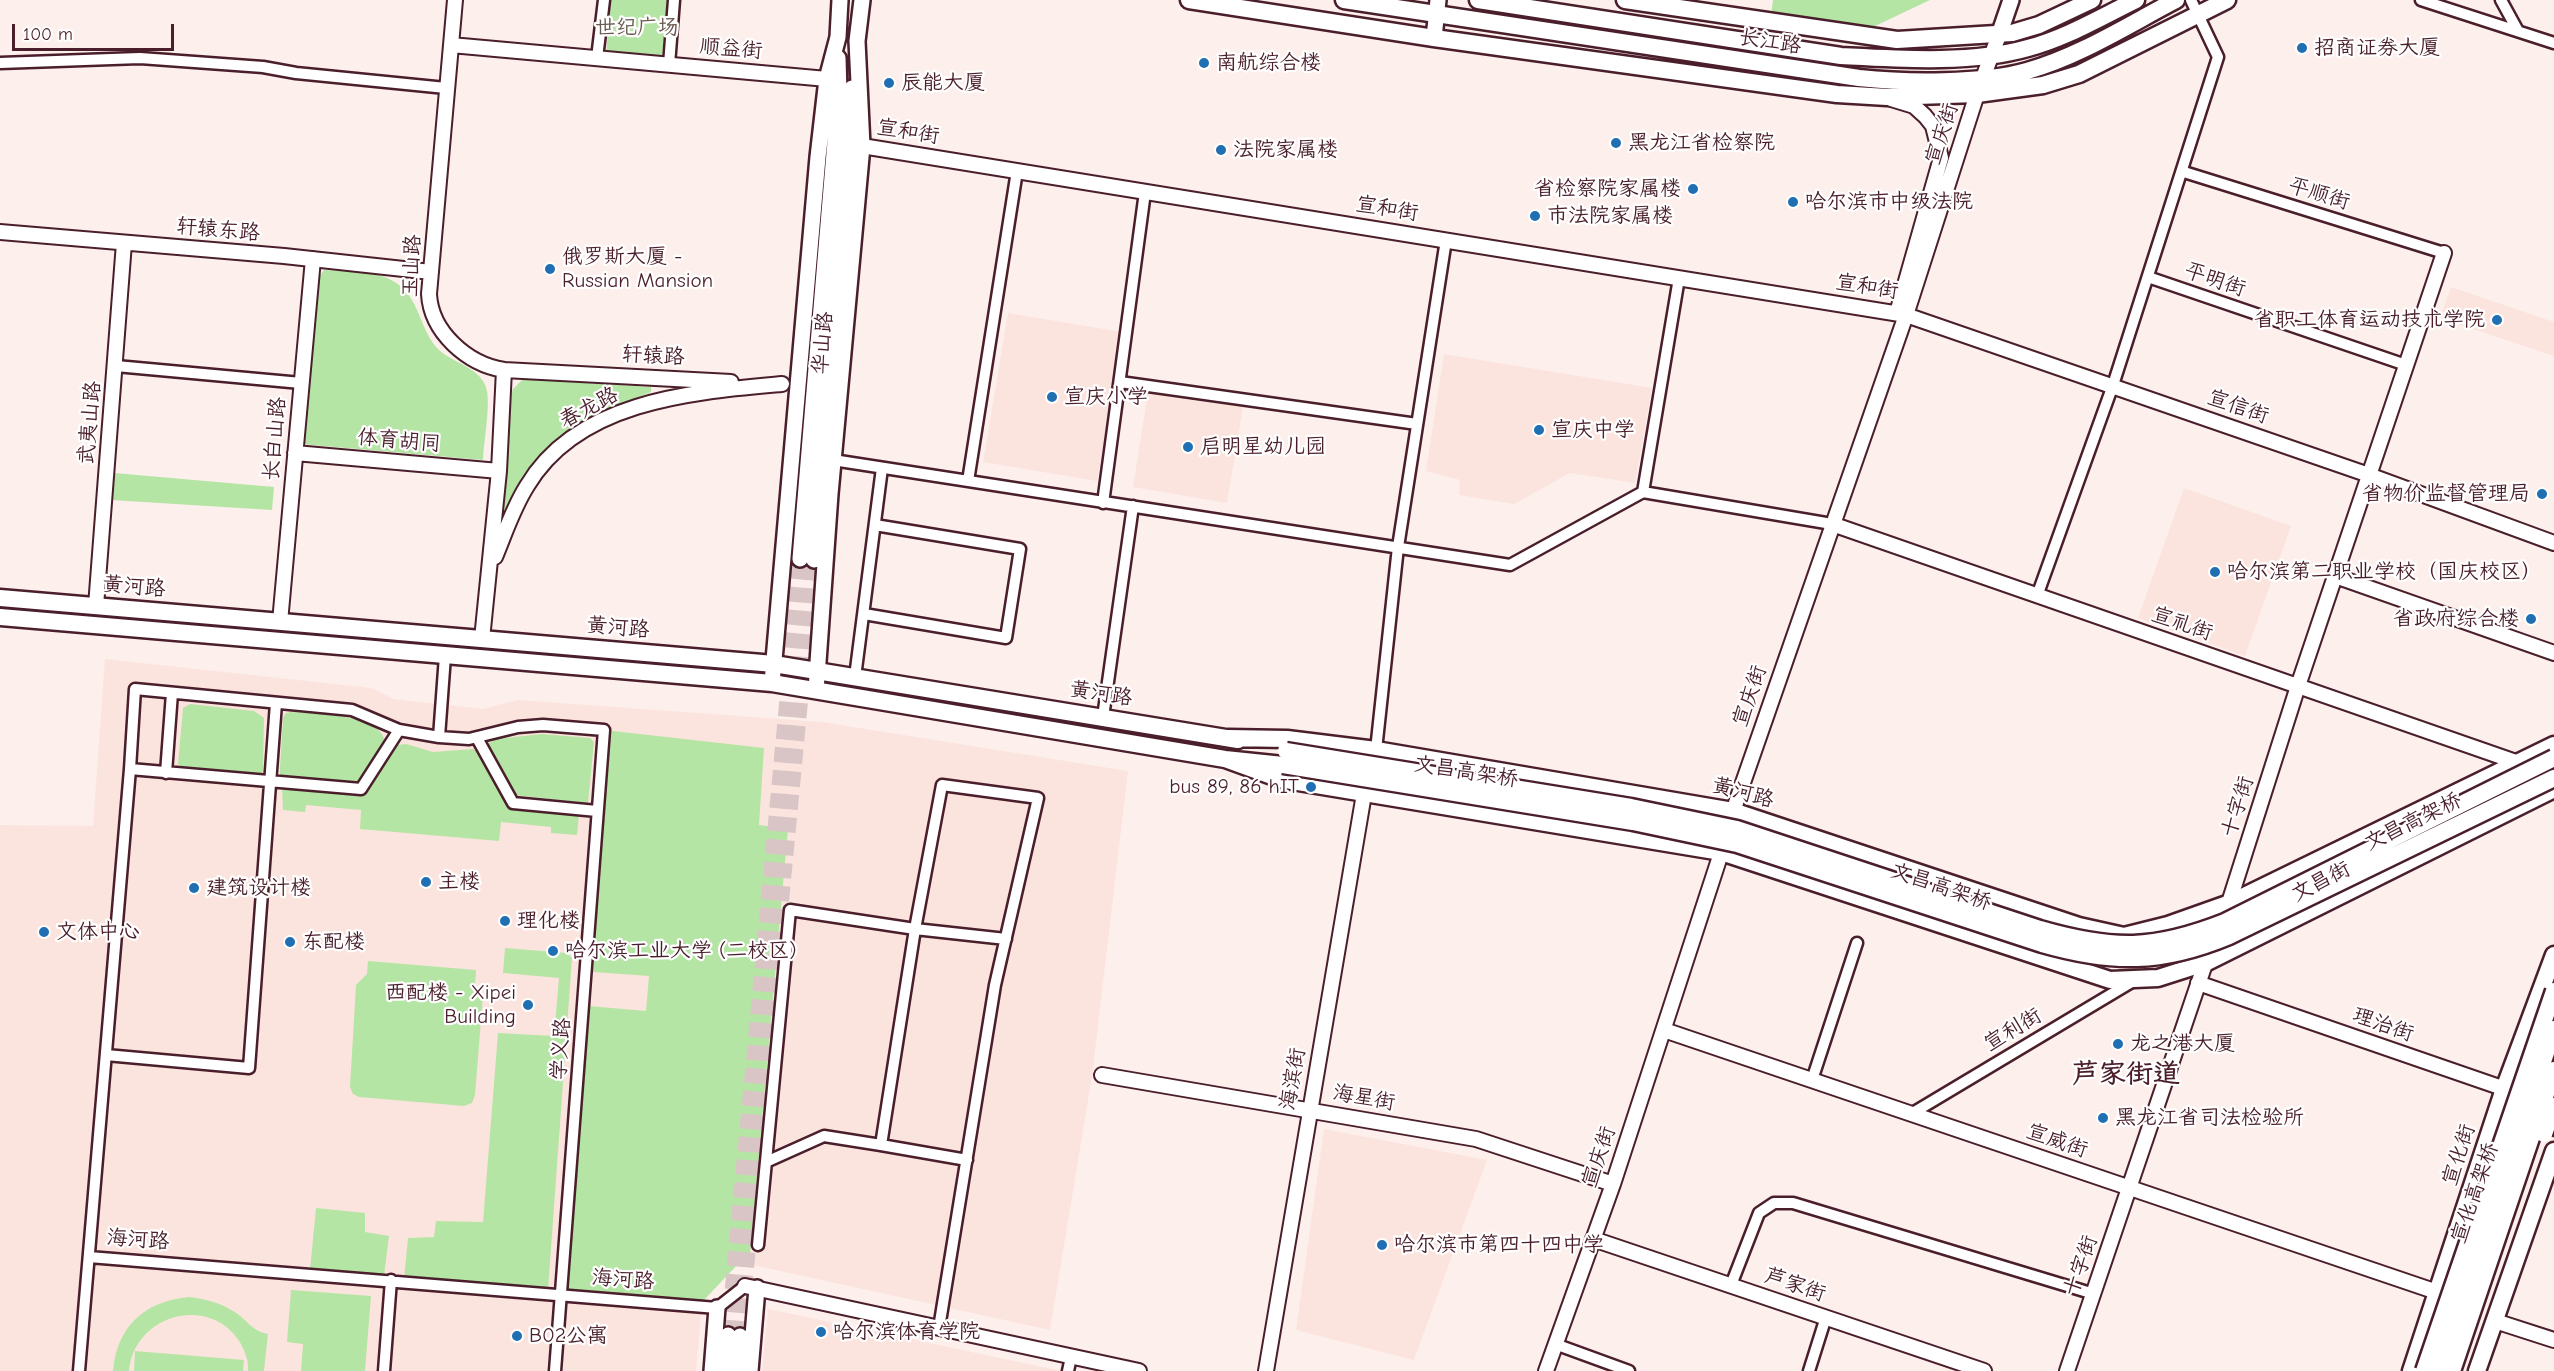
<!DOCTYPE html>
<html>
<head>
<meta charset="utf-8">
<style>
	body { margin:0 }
	#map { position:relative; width:2554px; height:1371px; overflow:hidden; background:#fdefec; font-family:"Comic Neue",sans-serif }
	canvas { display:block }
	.scale { position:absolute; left:12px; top:24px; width:162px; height:27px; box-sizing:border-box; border:3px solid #4a1f2b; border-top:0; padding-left:8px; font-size:18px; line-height:21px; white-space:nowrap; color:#4a1f2b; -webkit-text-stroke:4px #fff; paint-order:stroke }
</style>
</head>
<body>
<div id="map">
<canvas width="2554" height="1371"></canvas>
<div class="scale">100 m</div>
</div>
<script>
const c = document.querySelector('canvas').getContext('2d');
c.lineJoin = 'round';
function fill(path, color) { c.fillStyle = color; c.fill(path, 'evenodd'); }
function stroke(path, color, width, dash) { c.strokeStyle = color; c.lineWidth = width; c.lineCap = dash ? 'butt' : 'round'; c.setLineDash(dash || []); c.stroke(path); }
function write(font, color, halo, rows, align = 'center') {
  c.font = font + ' "Comic Neue","LXGW WenKai TC",sans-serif'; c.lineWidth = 4.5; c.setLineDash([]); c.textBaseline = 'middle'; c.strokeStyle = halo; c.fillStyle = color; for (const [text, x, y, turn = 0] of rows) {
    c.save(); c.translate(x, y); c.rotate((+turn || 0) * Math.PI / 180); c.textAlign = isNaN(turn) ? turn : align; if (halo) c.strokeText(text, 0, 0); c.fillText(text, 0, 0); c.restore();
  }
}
fill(new Path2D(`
	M 2451,287 L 2554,322 L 2554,356 L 2440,318 Z
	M 1008,313 L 1122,332 L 1097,481 L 983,462 Z
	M 1444,354 L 1652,388 L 1635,483 L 1570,473 L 1514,504 L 1459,495 L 1460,480 L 1426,471 Z
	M 1148,392 L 1243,407 L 1227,503 L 1133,487 Z
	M 2184,488 L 2291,526 L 2245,656 L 2138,618 Z
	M 105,659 L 371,688 L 394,699 L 483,709 L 518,700 L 822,722 L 1128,771 L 1092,1076 L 1050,1330 L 739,1262 L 702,1303 L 696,1371 L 0,1371 L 0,825 L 93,826 Z
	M 1324,1129 L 1487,1160 L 1414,1360 L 1296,1330 Z
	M 768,1309 L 986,1355 L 1061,1371 L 762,1371 Z`), '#fce4de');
fill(new Path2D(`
	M 611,0 L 667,0 L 662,58 L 606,54 Z
	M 1773,0 L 1930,0 L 1875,26 L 1857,28 L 1771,16 Z
	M 324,270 C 344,272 373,270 391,280 C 419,294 418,325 436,347 C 450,363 483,367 487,391 C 490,409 484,440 483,460 L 301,444 L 318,278 Z
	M 523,379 L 651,387 L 651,392 C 604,410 558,430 528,473 C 519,486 512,504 505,518 L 499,519 L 507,407 L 513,389 Z
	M 114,473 L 274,487 L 272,510 L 111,500 Z
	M 190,704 L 254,711 L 264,718 L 263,771 L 259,776 L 184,768 L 178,764 L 183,708 Z
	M 291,712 C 314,714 381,713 385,742 L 358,782 L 348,784 L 284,778 L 280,774 L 280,767 L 283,718 L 286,713 Z
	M 604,730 L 764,748 L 759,825 L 788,829 L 749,1265 L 739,1263 L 701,1303 L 565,1291 L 589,1006 L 646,1011 L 649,976 L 593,972 L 609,732 Z
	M 542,734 L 590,738 L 594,742 L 588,803 L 514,795 L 488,751 L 489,743 L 496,739 Z
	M 406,744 L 433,752 L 473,749 L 480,754 L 508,807 L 579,813 L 577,835 L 551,833 L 551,827 L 501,822 L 499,841 L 360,829 L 361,810 L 306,805 L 305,812 L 283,810 L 282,788 L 365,795 L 397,745 Z
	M 505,948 L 567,953 L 572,958 L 548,1290 L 404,1279 L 408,1238 L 434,1237 L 436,1221 L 483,1222 L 498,1033 L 554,1036 L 559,978 L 503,973 Z
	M 368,961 L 476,970 L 475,985 L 483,995 L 475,1095 L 472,1103 L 464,1106 L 359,1097 L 353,1094 L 350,1087 L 356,985 L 367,974 Z
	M 316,1208 L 365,1213 L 365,1232 L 389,1236 L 384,1276 L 310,1270 Z
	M 291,1290 L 371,1296 L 365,1371 L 301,1371 L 303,1344 L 287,1342 Z
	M 189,1297 C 205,1299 219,1302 233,1311 C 247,1319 251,1331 268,1334 L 264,1371 L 248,1371 C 249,1362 245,1352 241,1344 C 211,1293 134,1314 129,1371 L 113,1371 C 117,1326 145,1301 189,1297 Z
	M 135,1351 L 244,1360 L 243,1371 L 134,1371 Z`), '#b5e5a4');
stroke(new Path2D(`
	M 728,1335 L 800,559
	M 740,1336 L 814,560`), '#d9c5c5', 15, [15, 8]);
const minor = new Path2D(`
	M 2421,0 L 2554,43
	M 2501,0 L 2518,31
	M 597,58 L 604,0
	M 0,63 L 140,58 L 263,67 L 296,73 L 446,88
	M 669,65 L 674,0
	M 2184,172 L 2444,253
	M 2148,277 L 2406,365
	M 116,366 L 301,383
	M 1120,382 L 1417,424
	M 833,460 L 1510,565 L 1643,492 L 1832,524
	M 968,481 L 1017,171
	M 1643,492 L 1679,278
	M 1103,503 L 1145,192
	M 2037,596 L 2113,385 L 2218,57 L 2191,0
	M 864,614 L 1006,638 L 1020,549 L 875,525
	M 855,677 L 882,468
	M 1103,717 L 1133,506
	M 439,737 L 445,656
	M 477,738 L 513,803 L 597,811
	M 1376,750 L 1398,547 L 1446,240
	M 130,769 L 135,689 L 352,710 L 399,730 L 439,737 L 469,739 L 518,727 L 543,725 L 604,730 L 555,1371
	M 166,773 L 172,693
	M 106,1055 L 249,1068 L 276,703
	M 1812,1080 L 1857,943
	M 1911,1114 L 2135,980
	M 766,1162 L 824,1136 L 881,1145
	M 758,1245 L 790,910 L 915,929 L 1006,939
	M 89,1257 L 717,1308 L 745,1286
	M 1731,1285 L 1759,1213 L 1774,1203 L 1793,1203 L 2094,1294
	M 939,1328 L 995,985 L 1038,798 L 942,785 L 915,929 L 881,1145 L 967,1160
	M 1555,1344 L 1629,1371
	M 79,1371 L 130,769 L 361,789 L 399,730
	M 384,1371 L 391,1280
	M 1068,1371 L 1071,1357
	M 1809,1371 L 1826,1317`);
const tertiary = new Path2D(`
	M 455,0 L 429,294 C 431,332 467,364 504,370 L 499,471 L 482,639
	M 451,45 L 827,79
	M 1891,99 L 1914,106 L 1925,116 L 1933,126 L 1941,158 L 1897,313
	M 862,146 L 1906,315 L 2369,475 L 2554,543
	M 0,232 L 284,256 L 431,272
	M 504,370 L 731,382
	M 295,453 L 499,471
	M 1832,524 L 2519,763
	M 495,557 C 505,533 513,508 527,486 C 578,400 693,392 782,384
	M 2335,576 L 2554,653
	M 96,606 L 124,243
	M 280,622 L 313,259
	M 1730,820 L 1906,315 L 1977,94 L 1999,35
	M 2227,909 L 2298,686 L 2444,253
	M 2198,983 L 2514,1092
	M 1664,1030 L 2437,1292
	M 1102,1075 L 1476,1139 L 1613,1184
	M 1593,1239 L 1984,1371
	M 745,1286 L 1139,1371
	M 2495,1321 L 2554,1340
	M 1266,1371 L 1364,794
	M 1546,1371 L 1613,1184 L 1724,844
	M 2067,1371 L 2207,958`);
const secondary = new Path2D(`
	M 1999,35 L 2011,0
	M 1434,38 L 1438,0
	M 800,559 L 839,94 L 838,58
	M 814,560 L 852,88
	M 772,683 L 818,157 L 827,79 L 838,37 L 840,0
	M 816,690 L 830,494 L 862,146 L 857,41 L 862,0
	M 712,1371 L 717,1308
	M 726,1371 L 728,1335
	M 738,1371 L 740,1336
	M 750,1371 L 757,1288`);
const primary = new Path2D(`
	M 1189,0 L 1434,38 L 1837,94 L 1887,97 L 1977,94 L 2043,85 L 2079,74 L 2227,0
	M 1344,0 L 1859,78 C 1907,83 1981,84 2027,71 C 2080,56 2128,25 2176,0
	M 1478,0 L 1841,56 C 1899,59 1972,64 2028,48 C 2066,38 2101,17 2136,0
	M 1625,0 L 1897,40 L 2012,33 L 2039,25 L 2092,0
	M 0,598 L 774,664 L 1238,740
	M 0,617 L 772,683 L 1225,759 L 1283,765
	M 1228,738 L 1287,739 L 1376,750 L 1733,811 L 2079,926 L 2124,936 L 2168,925 L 2230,903 L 2554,745
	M 1225,759 L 1280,779 L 1721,852 L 2110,980 L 2158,978 L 2205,963 L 2554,789`);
const trunk = new Path2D(`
	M 2411,1371 L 2504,1089 L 2554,955
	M 2477,1371 L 2554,1151`);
stroke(minor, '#4a1f2b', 15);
stroke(tertiary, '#4a1f2b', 18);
stroke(secondary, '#4a1f2b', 20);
stroke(primary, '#4a1f2b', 21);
stroke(trunk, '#4a1f2b', 21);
stroke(minor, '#fff', 10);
stroke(tertiary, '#fff', 14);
stroke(secondary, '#fff', 15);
stroke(primary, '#fff', 16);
stroke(trunk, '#fff', 16);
const trunkBridge = new Path2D(`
	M 1286,751 L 1631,807 L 1737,829 L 2040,929 C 2113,950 2154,950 2225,922 L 2554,758
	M 1283,765 L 1633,822 L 1737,844 L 2042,944 C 2112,964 2162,964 2229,936 L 2554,778
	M 2544,1134 L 2554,1106
	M 2424,1371 L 2554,991
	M 2438,1371 L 2554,1029
	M 2452,1371 L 2554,1070`);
stroke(trunkBridge, '#4a1f2b', 21, []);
stroke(trunkBridge, '#fff', 16);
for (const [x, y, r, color] of [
	[2302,48,6,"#1f6fb2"],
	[1204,63,6,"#1f6fb2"],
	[889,83,6,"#1f6fb2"],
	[1616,143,6,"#1f6fb2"],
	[1221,150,6,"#1f6fb2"],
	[1693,189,6,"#1f6fb2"],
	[1793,202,6,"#1f6fb2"],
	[1535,216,6,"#1f6fb2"],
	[550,269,6,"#1f6fb2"],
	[2497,320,6,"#1f6fb2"],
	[1052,397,6,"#1f6fb2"],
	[1539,430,6,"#1f6fb2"],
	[1188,447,6,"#1f6fb2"],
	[2542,494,6,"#1f6fb2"],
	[2215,572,6,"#1f6fb2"],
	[2531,619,6,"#1f6fb2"],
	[1311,787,6,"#1f6fb2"],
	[426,882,6,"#1f6fb2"],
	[194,888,6,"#1f6fb2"],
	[505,921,6,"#1f6fb2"],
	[44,932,6,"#1f6fb2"],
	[290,942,6,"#1f6fb2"],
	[553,951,6,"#1f6fb2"],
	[528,1005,6,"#1f6fb2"],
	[2118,1044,6,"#1f6fb2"],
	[2103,1118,6,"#1f6fb2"],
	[1382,1245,6,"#1f6fb2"],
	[821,1332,6,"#1f6fb2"],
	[517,1336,6,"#1f6fb2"]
]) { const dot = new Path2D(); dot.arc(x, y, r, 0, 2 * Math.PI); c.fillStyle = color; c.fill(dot); stroke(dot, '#fff', 2); }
write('21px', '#6a5a4f', '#fff', [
	["世纪广场",637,28]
]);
write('21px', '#4a1f2b', '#fff', [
	["长江路",1770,42,9],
	["顺益街",731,49,5],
	["宣和街",908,132,9],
	["宣庆街",1942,134,-72],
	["平顺街",2319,194,17],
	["宣和街",1387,209,9],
	["轩辕东路",218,230,5],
	["玉山路",412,266,-87],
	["平明街",2215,280,19],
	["宣和街",1867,287,9],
	["华山路",823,343,-85],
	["轩辕路",653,356,3],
	["宣信街",2238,407,19],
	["春龙路",589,408,-28],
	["武夷山路",90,423,-85],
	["长白山路",275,439,-85],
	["体育胡同",399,441,5],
	["黄河路",134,587,5],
	["宣礼街",2182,624,19],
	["黄河路",618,628,5],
	["黄河路",1101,694,9],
	["宣庆街",1750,696,-71],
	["文昌高架桥",1466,772,9],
	["黄河路",1743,793,15],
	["十字街",2238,807,-73],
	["文昌高架桥",2413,822,-26],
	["文昌街",2321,882,-27],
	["文昌高架桥",1941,887,19],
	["理治街",2383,1025,19],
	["宣利街",2013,1030,-31],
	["学义路",561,1049,-86],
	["海滨街",1293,1079,-80],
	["海星街",1364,1098,10],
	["宣威街",2057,1141,19],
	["宣化街",2459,1155,-72],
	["宣庆街",1599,1157,-71],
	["宣化高架桥",2475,1193,-71],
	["海河路",138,1240,4],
	["十字街",2081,1266,-71],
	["海河路",623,1280,4],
	["芦家街",1795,1285,19]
]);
write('21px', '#4a1f2b', '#fff', [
	["招商证券大厦",2314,48],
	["南航综合楼",1216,63],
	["辰能大厦",901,83],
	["黑龙江省检察院",1628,143],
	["法院家属楼",1233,150],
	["省检察院家属楼",1681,189,"right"],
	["哈尔滨市中级法院",1805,202],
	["市法院家属楼",1547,216],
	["俄罗斯大厦 -",562,257],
	["Russian Mansion",562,281],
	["省职工体育运动技术学院",2485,320,"right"],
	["宣庆小学",1064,397],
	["宣庆中学",1551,430],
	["启明星幼儿园",1200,447],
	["省物价监督管理局",2530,494,"right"],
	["哈尔滨第二职业学校（国庆校区）",2227,572],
	["省政府综合楼",2519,619,"right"],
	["bus 89, 86 hIT",1299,787,"right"],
	["主楼",438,882],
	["建筑设计楼",206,888],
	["理化楼",517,921],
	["文体中心",56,932],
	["东配楼",302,942],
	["哈尔滨工业大学 (二校区)",565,951],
	["西配楼 - Xipei",516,993,"right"],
	["Building",516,1017,"right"],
	["龙之港大厦",2130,1044],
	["黑龙江省司法检验所",2115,1118],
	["哈尔滨市第四十四中学",1394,1245],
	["哈尔滨体育学院",833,1332],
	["B02公寓",529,1336]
], 'left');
write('bold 27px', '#4a1f2b', '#fff', [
	["芦家街道",2126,1074]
]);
</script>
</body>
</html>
